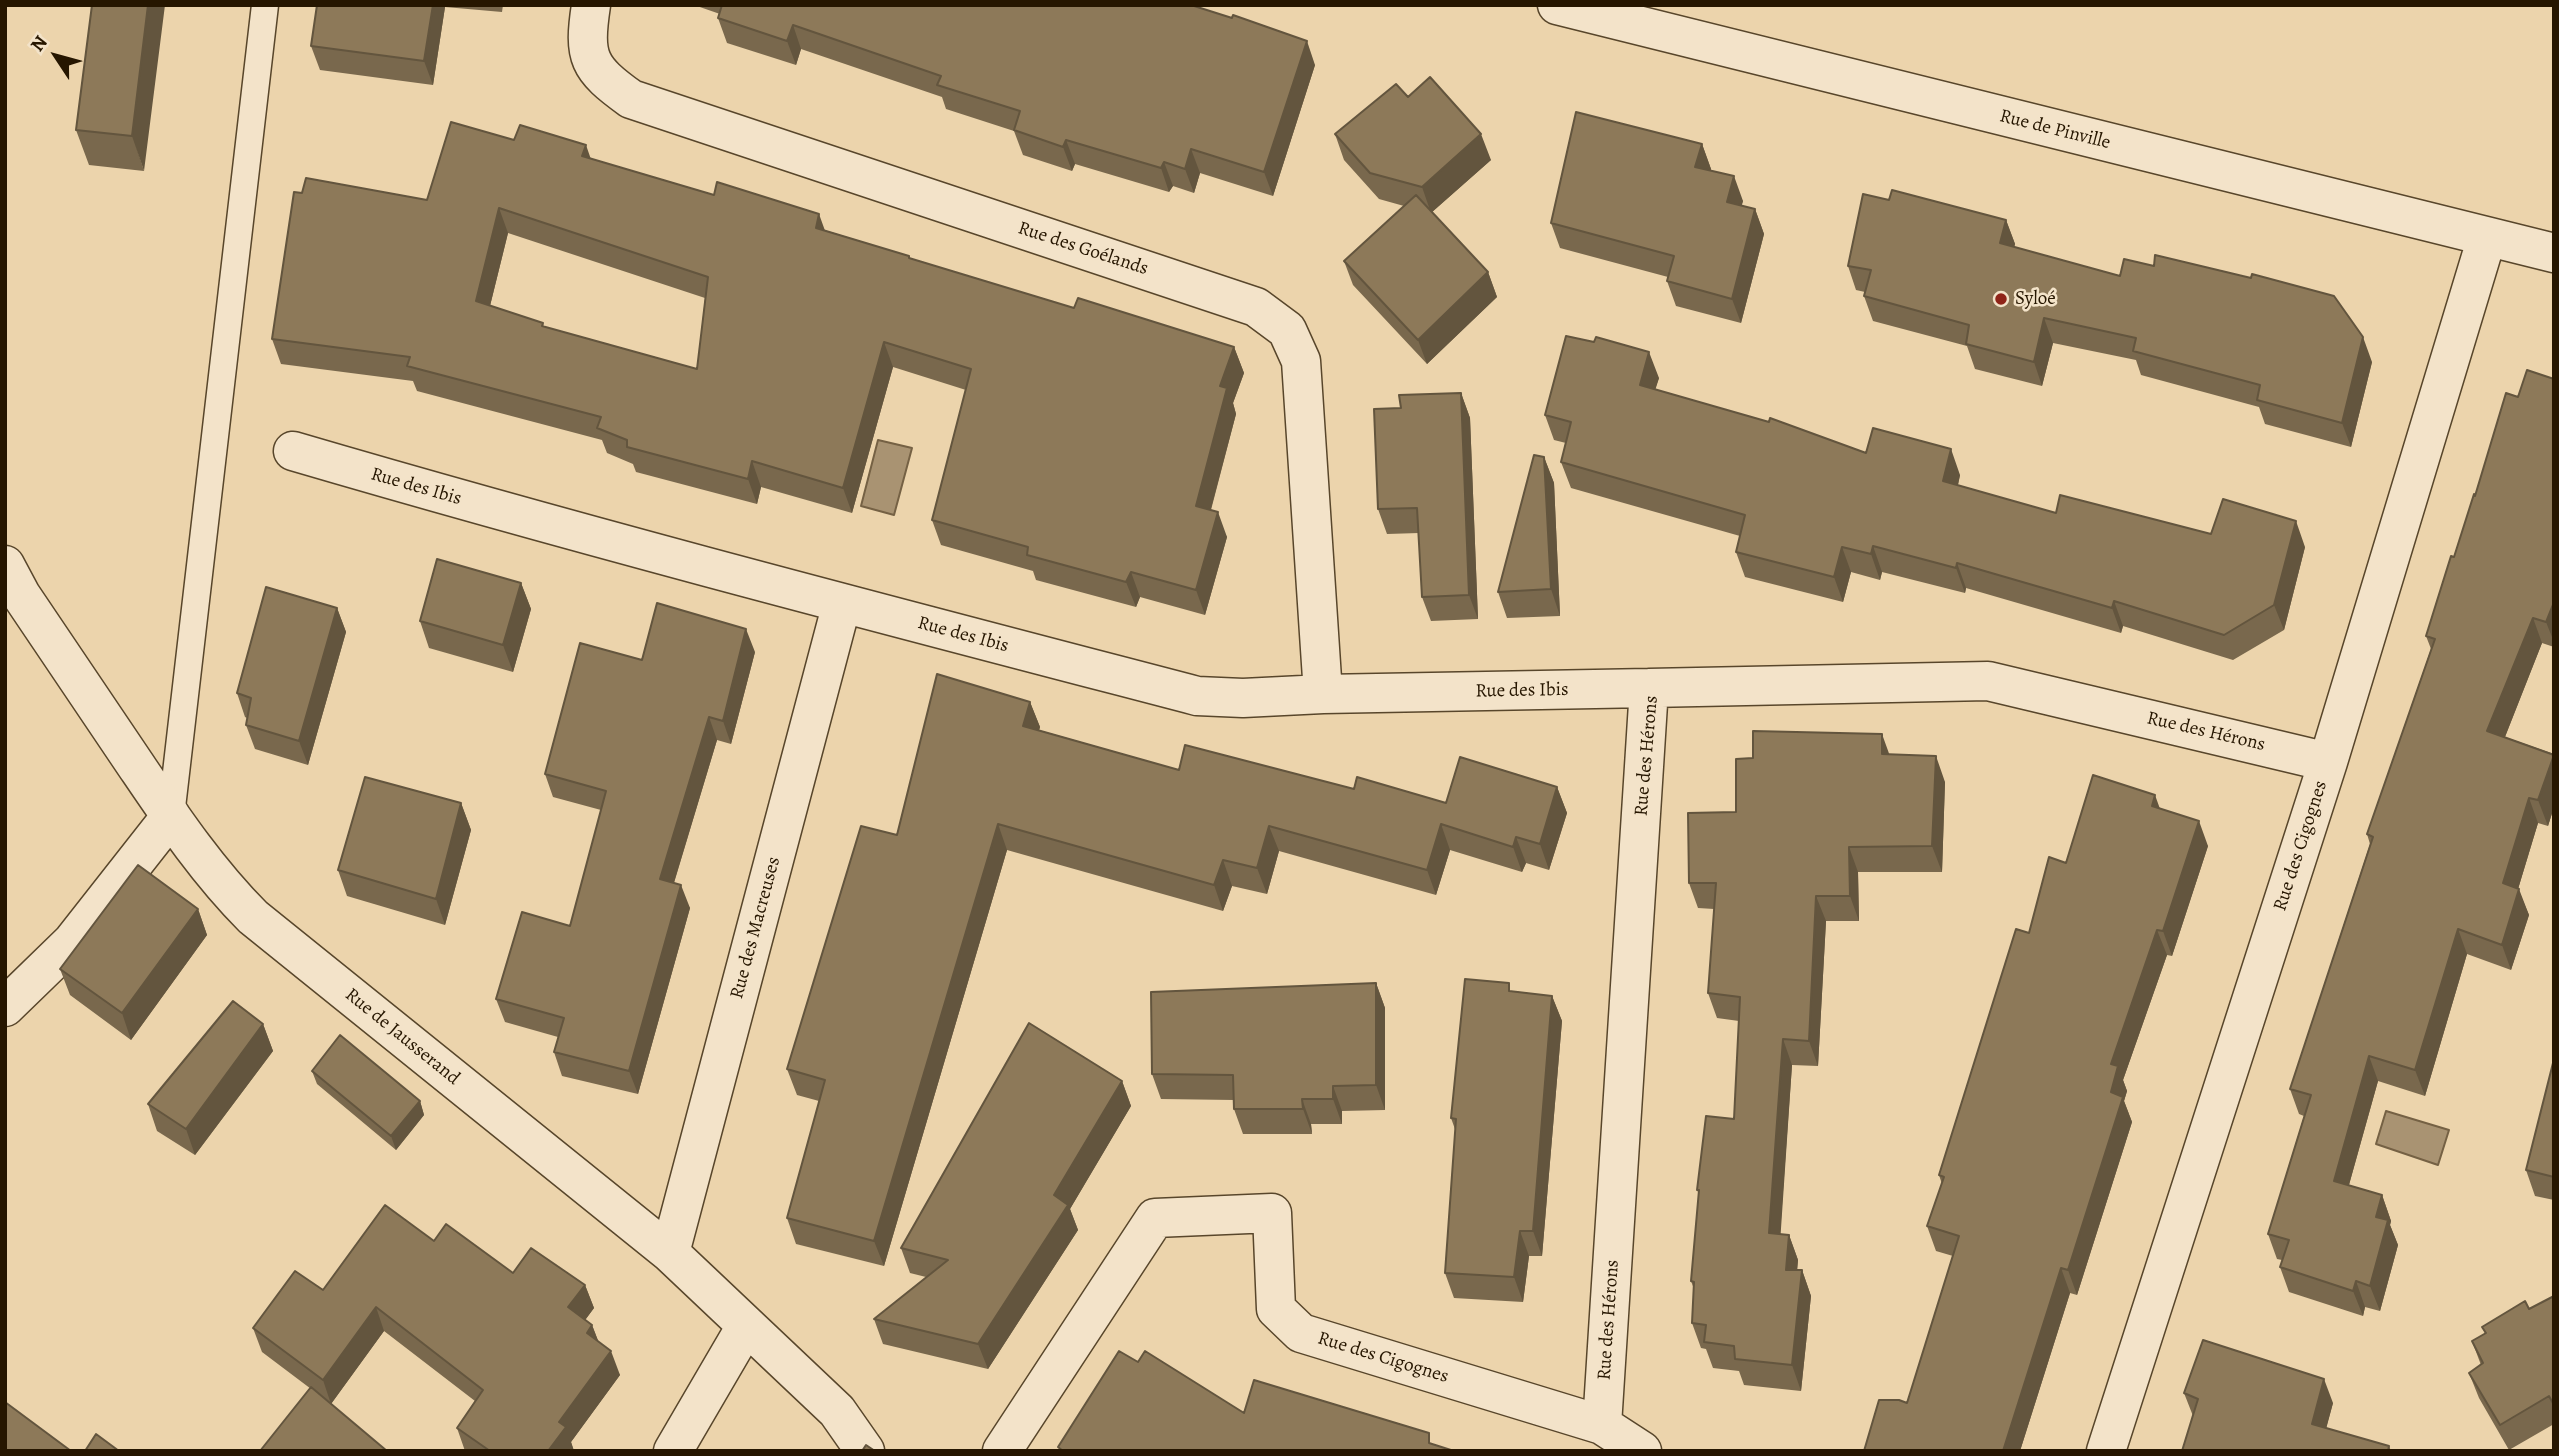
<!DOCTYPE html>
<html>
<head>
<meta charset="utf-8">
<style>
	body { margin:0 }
	#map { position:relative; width:2559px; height:1456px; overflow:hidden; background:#ecd4ac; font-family:Alegreya,serif }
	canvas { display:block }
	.frame { position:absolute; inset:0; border:7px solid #261600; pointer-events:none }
	.north { position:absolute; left:21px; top:21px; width:70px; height:70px; -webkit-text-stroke:5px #f3e3c9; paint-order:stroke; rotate:306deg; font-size:19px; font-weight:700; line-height:28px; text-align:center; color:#261600 }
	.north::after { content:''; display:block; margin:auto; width:24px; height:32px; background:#261600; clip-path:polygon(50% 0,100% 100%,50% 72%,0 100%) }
</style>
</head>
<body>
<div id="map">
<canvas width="2559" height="1456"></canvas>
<div class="frame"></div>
<div class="north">N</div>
</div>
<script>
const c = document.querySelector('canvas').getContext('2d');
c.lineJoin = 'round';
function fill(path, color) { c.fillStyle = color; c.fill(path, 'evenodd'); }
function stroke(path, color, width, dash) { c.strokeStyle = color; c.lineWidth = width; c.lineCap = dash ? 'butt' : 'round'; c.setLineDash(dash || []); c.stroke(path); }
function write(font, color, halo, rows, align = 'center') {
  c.font = font + ' Alegreya,serif'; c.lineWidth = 5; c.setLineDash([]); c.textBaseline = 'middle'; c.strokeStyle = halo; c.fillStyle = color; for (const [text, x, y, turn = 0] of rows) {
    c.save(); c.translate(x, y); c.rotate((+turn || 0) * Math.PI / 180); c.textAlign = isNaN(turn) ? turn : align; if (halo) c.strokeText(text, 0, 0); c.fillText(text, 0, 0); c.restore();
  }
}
const water = new Path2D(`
	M 878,440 L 912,448 L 894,515 L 861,506 Z
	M 2386,1111 L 2449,1130 L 2438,1165 L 2376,1144 Z`);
fill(water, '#a99372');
stroke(water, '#756144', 2);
const lane = new Path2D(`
	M 171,816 L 265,5`);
const street = new Path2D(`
	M 591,5 C 583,58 588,68 631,99 L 1256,307 L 1287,330 L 1301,361 L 1323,694
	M 1557,5 L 2554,253
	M 293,451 C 593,539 895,617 1197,696 L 1243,698 L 1323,694 L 1649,688
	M 5,565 L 21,595 C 59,651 97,708 135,764 C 171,817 207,871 253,917 L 670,1253 L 837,1411 L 865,1451
	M 5,1007 L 72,942 L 171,816
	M 670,1253 L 842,603
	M 1602,1425 L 1649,688 L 1988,681 L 2328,762
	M 673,1451 L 746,1326
	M 1002,1451 L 1155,1218 L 1272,1213 L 1276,1309 L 1301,1333 L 1602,1425 L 1642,1451
	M 2106,1451 L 2328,762 L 2487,237`);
stroke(lane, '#58462b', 29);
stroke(street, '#58462b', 41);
stroke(lane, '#f3e3c9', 26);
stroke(street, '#f3e3c9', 38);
fill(new Path2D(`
	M 92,5 L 144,171 L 89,165 L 76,130 Z
	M 317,5 L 503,5 L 502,12 L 445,7 L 433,85 L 320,70 L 311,46 Z
	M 694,5 L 1191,5 L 1315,65 L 1273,196 L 1200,173 L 1194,193 L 1173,186 L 1169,192 L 1075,164 L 1072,171 L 1023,155 L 1014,131 L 946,109 L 942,97 L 801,49 L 796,65 L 727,43 L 718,18 L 720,14 Z
	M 1408,97 L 1491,160 L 1432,212 L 1488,272 L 1497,297 L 1427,364 L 1353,285 L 1344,261 L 1404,206 L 1379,199 L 1344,160 L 1335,134 Z
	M 514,140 L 590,158 L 909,256 L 910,259 L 1074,308 L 1234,347 L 1244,373 L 1233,403 L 1236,414 L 1211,510 L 1227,537 L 1205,615 L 1140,597 L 1136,607 L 1036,580 L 1033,571 L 941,545 L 932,520 L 966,390 L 893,367 L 852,513 L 761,487 L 757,504 L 636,472 L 633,464 L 607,453 L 602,440 L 417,391 L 413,381 L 281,364 L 272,339 L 302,193 L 427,200 ZM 508,233 L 705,298 L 697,369 L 544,327 L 543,323 L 490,306 Z
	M 1702,144 L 1711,169 L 1710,171 L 1743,201 L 1741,206 L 1755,209 L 1764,234 L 1741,323 L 1676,306 L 1667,281 L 1668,277 L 1560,248 L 1551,223 Z
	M 1889,200 L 2006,220 L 2015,244 L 2014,247 L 2372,362 L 2351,447 L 2265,424 L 2259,407 L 2141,375 L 2136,360 L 2053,343 L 2042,386 L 1975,369 L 1967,346 L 1873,321 L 1864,296 L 1865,292 L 1856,290 L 1848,266 Z
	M 1594,342 L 1659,378 L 1655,389 L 1866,453 L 1960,475 L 1958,485 L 2056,513 L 2305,547 L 2284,630 L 2233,660 L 2123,626 L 2121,633 L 1966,588 L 1965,593 L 1882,572 L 1880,580 L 1851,572 L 1843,602 L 1745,577 L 1736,552 L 1740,536 L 1571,488 L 1561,462 L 1566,443 L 1554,440 L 1545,415 Z
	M 2554,379 L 2554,647 L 2542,643 L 2505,737 L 2554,754 L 2554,807 L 2548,826 L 2538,823 L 2518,889 L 2529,915 L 2511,970 L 2467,954 L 2425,1096 L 2378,1081 L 2349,1185 L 2382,1195 L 2391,1221 L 2390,1225 L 2398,1245 L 2380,1311 L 2365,1307 L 2363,1316 L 2289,1292 L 2280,1267 L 2282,1260 L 2277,1259 L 2268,1234 L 2304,1116 L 2299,1114 L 2290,1089 L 2370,844 L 2367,834 L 2431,649 L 2426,636 L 2475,496 L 2518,397 Z
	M 1461,393 L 1470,418 L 1478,619 L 1431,621 L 1422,597 L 1419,533 L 1387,534 L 1378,509 L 1401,408 Z
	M 1544,457 L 1554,483 L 1560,616 L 1507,618 L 1498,592 Z
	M 521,583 L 531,609 L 513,672 L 429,648 L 420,621 Z
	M 337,608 L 346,632 L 308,765 L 255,749 L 246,725 L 247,718 L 245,717 L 237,693 Z
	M 755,652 L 731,744 L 717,740 L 674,883 L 690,908 L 638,1094 L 562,1076 L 554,1052 L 558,1037 L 505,1022 L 496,999 L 570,926 L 601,810 L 553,797 L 545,774 Z
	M 1030,702 L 1040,727 L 1039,730 L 1179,770 L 1354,789 L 1446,803 L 1557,787 L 1567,813 L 1549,870 L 1526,863 L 1522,872 L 1450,850 L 1436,895 L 1279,851 L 1267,894 L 1232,886 L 1223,911 L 1007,850 L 884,1266 L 796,1244 L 787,1218 L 819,1101 L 797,1095 L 787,1069 L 897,835 Z
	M 1889,754 L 1945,782 L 1942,872 L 1858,872 L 1859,921 L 1826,921 L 1818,1066 L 1792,1065 L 1780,1234 L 1789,1235 L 1798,1260 L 1797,1270 L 1802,1270 L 1811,1296 L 1801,1391 L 1744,1385 L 1739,1371 L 1713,1368 L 1706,1349 L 1701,1348 L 1692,1323 L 1694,1289 L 1691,1281 L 1699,1194 L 1697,1190 L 1734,1119 L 1739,1021 L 1717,1018 L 1708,993 L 1714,909 L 1698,908 L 1689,883 L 1736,812 Z
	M 461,803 L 471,830 L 445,925 L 347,896 L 338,870 Z
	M 2159,808 L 2208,846 L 2172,956 L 2167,955 L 2123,1080 L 2127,1091 L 2124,1101 L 2132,1122 L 2077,1295 L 2070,1293 L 2020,1451 L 1864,1451 L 1907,1403 L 1953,1256 L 1936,1251 L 1927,1226 L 1942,1184 L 1939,1175 L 2029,933 L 2066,863 Z
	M 198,909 L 207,935 L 131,1040 L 70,995 L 60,969 Z
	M 1376,983 L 1385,1008 L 1385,1110 L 1342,1111 L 1342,1124 L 1311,1124 L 1312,1134 L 1243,1134 L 1234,1109 L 1234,1100 L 1161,1099 L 1152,1074 Z
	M 1512,991 L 1552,996 L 1562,1021 L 1542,1256 L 1529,1256 L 1523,1302 L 1454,1298 L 1445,1273 L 1456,1132 L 1451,1118 Z
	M 263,1024 L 273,1051 L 195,1155 L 157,1131 L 148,1104 Z
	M 2554,1059 L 2554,1200 L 2535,1196 L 2526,1170 Z
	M 312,1071 L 420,1101 L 424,1115 L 396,1150 L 317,1084 Z
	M 1122,1081 L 1131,1106 L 1070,1209 L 1078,1230 L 988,1369 L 883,1344 L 874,1319 L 926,1277 L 910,1273 L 901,1248 Z
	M 434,1241 L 513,1273 L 585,1285 L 594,1308 L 585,1320 L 592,1325 L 598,1341 L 620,1375 L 571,1442 L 574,1451 L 465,1451 L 457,1428 L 475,1401 L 384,1331 L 331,1404 L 262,1352 L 253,1328 L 323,1290 Z
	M 2554,1296 L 2554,1424 L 2509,1450 L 2479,1398 L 2469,1373 L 2481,1365 L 2472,1341 L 2485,1334 L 2482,1327 L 2529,1309 Z
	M 2184,1393 L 2333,1403 L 2326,1428 L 2389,1446 L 2391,1451 L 2182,1451 L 2193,1416 Z`), '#79684d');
fill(new Path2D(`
	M 148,5 L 165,5 L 144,171 L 132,136 Z
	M 433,5 L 445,5 L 445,7 L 433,85 L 424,61 Z
	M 793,25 L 801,49 L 796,65 L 787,41 Z
	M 1307,41 L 1315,65 L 1273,196 L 1264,172 Z
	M 1481,134 L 1491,160 L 1431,213 L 1422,187 Z
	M 1066,140 L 1075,164 L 1072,171 L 1063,147 Z
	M 1702,144 L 1711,169 L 1704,192 L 1695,167 Z
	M 586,145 L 595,171 L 582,156 Z
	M 1191,149 L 1200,173 L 1194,193 L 1185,169 Z
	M 1164,162 L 1173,186 L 1169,192 L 1161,168 Z
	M 1734,176 L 1743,201 L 1736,227 L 1727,202 Z
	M 499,208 L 508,233 L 485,326 L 476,301 Z
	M 1755,209 L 1764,234 L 1741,323 L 1732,299 Z
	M 819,214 L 828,239 L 816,228 Z
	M 2006,220 L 2015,244 L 2009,267 L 2000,243 Z
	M 1488,272 L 1497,297 L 1427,364 L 1418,340 Z
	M 2044,318 L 2053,343 L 2042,386 L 2034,362 Z
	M 2363,337 L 2372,362 L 2351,447 L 2342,423 Z
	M 884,342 L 893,367 L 852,513 L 843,488 Z
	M 1234,347 L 1244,373 L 1233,403 L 1236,414 L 1205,531 L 1196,506 L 1220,386 Z
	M 1649,352 L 1659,378 L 1649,410 L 1640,385 Z
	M 1461,393 L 1470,418 L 1478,619 L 1469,595 Z
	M 1951,449 L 1960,475 L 1953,507 L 1943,481 Z
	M 1544,457 L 1554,483 L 1560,616 L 1551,589 Z
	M 752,461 L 761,487 L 757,504 L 748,479 Z
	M 1218,512 L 1227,537 L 1205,615 L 1196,590 Z
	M 2296,521 L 2305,547 L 2284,630 L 2274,605 Z
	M 1873,546 L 1882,572 L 1880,580 L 1871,554 Z
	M 1842,547 L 1851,572 L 1843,602 L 1834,577 Z
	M 1957,563 L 1966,588 L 1965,593 L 1956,568 Z
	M 1131,572 L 1140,597 L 1136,607 L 1126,582 Z
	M 521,583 L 531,609 L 513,672 L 503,645 Z
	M 2114,601 L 2123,626 L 2121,633 L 2112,608 Z
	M 2554,602 L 2554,642 L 2546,622 Z
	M 337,608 L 346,632 L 308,765 L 299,741 Z
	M 2533,618 L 2542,643 L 2497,757 L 2487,731 Z
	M 746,629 L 755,652 L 731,744 L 723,721 Z
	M 1030,702 L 1040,727 L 1033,751 L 1023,726 Z
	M 709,717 L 717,740 L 668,902 L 660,879 Z
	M 1882,734 L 1891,759 L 1882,754 Z
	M 2554,755 L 2554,807 L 2548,826 L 2538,800 Z
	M 1936,756 L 1945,782 L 1942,872 L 1932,846 Z
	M 1557,787 L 1567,813 L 1549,870 L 1540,844 Z
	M 2155,795 L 2164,820 L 2152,806 Z
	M 2529,798 L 2538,823 L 2512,909 L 2503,883 Z
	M 461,803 L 471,830 L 445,925 L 436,899 Z
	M 2199,821 L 2208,846 L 2172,956 L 2163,931 Z
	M 998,824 L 1007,850 L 884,1266 L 874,1241 Z
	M 1441,824 L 1450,850 L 1436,895 L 1427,870 Z
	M 1269,826 L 1279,851 L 1267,894 L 1257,868 Z
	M 1516,837 L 1526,863 L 1522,872 L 1513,847 Z
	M 1849,847 L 1858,872 L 1859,921 L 1850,896 Z
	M 1223,860 L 1232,886 L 1223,911 L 1214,885 Z
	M 681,885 L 690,908 L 638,1094 L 629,1071 Z
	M 2519,889 L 2529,915 L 2511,970 L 2502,945 Z
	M 1816,896 L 1826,921 L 1818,1066 L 1809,1041 Z
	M 198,909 L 207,935 L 131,1040 L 122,1013 Z
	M 2458,929 L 2467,954 L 2425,1096 L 2415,1070 Z
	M 2157,930 L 2167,955 L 2123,1080 L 2127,1091 L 2124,1101 L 2132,1122 L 2077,1295 L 2068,1270 L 2111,1092 L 2111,1064 Z
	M 1376,983 L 1385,1008 L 1385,1110 L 1376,1085 Z
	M 1552,996 L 1562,1021 L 1542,1256 L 1533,1231 Z
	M 263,1024 L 273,1051 L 195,1155 L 186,1129 Z
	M 1783,1039 L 1792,1065 L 1779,1258 L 1769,1233 Z
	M 2369,1056 L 2378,1081 L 2343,1206 L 2334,1181 Z
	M 1122,1081 L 1131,1106 L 1070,1209 L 1078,1230 L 988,1369 L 978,1344 L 1054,1195 Z
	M 1333,1086 L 1342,1111 L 1342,1124 L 1333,1099 Z
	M 1302,1099 L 1311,1124 L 1312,1134 L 1303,1109 Z
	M 420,1101 L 424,1115 L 396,1150 L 391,1136 Z
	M 2382,1195 L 2391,1221 L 2390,1225 L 2398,1245 L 2380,1311 L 2370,1286 L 2376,1217 Z
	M 1520,1231 L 1529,1256 L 1523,1302 L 1514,1277 Z
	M 1789,1235 L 1798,1260 L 1795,1295 L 1786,1270 Z
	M 2061,1268 L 2070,1293 L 2020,1451 L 2003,1451 Z
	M 1802,1270 L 1811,1296 L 1801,1391 L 1792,1365 Z
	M 2356,1281 L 2365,1307 L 2363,1316 L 2353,1291 Z
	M 585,1285 L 594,1308 L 577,1331 L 568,1307 Z
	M 376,1307 L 384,1331 L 331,1404 L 323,1380 Z
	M 592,1325 L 601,1348 L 587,1333 Z
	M 611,1351 L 620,1375 L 571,1442 L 574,1451 L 548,1451 L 559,1422 Z
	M 2324,1379 L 2333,1403 L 2321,1448 L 2312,1424 Z`), '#63553e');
const building = new Path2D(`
	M 92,5 L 148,5 L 132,136 L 76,130 Z
	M 317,5 L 433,5 L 424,61 L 311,46 Z
	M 722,5 L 1191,5 L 1232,18 L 1233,15 L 1307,41 L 1264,172 L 1191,149 L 1185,169 L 1164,162 L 1161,168 L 1066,140 L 1063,147 L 1014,130 L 1020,111 L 937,85 L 941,76 L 793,25 L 787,41 L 718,18 Z
	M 1430,77 L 1481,134 L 1422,187 L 1370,173 L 1335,134 L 1396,84 L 1408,97 Z
	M 1576,112 L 1702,144 L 1695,167 L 1734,176 L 1727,202 L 1755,209 L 1732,299 L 1667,281 L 1674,256 L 1551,223 Z
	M 451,122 L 514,140 L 520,125 L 586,145 L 582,156 L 714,195 L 717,182 L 819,214 L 816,228 L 909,256 L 909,258 L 1074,308 L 1078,298 L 1234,347 L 1220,386 L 1227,388 L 1196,506 L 1218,512 L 1196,590 L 1131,572 L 1126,582 L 1027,555 L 1028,547 L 932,520 L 971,369 L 884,342 L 843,488 L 752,461 L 748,479 L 627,447 L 627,440 L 597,428 L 601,417 L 407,366 L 410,357 L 272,339 L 294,192 L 302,193 L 306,178 L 427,200 ZM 499,208 L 708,277 L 697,369 L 542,326 L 543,323 L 476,301 Z
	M 1892,190 L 2006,220 L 2000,243 L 2120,276 L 2124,259 L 2154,266 L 2155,255 L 2251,278 L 2252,274 L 2334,296 L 2363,337 L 2342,423 L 2257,400 L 2260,385 L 2133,351 L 2136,338 L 2044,318 L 2034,362 L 1966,344 L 1969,325 L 1864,296 L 1871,270 L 1848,266 L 1863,194 L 1889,200 Z
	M 1416,195 L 1488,272 L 1418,340 L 1344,261 Z
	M 1566,336 L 1594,342 L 1596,337 L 1649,352 L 1640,385 L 1769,422 L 1770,418 L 1866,453 L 1873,428 L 1951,449 L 1943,481 L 2056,513 L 2060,495 L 2211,534 L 2223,499 L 2296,521 L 2274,605 L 2224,635 L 2114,601 L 2112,608 L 1957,563 L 1956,568 L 1873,546 L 1871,554 L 1842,547 L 1834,577 L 1736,552 L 1745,515 L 1561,462 L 1571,422 L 1545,415 Z
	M 2527,370 L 2554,379 L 2554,602 L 2546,622 L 2533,618 L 2487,731 L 2554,755 L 2538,800 L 2529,798 L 2503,883 L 2519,889 L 2502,945 L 2458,929 L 2415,1070 L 2369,1056 L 2334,1181 L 2382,1195 L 2376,1217 L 2388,1220 L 2370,1286 L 2356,1281 L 2353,1291 L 2280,1267 L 2289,1240 L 2268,1234 L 2311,1095 L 2290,1089 L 2373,837 L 2367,834 L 2435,639 L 2426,636 L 2451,556 L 2454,557 L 2474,494 L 2475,496 L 2506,393 L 2518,397 Z
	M 1461,393 L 1469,595 L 1422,597 L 1417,508 L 1378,509 L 1374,409 L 1401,408 L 1399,395 Z
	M 1534,455 L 1544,457 L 1551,589 L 1498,592 Z
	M 437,559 L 521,583 L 503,645 L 420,621 Z
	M 266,587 L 337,608 L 299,741 L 246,725 L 251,698 L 237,693 Z
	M 657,603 L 746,629 L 723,721 L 709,717 L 660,879 L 681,885 L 629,1071 L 554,1052 L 564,1018 L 496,999 L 522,912 L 570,926 L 606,791 L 545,774 L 580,643 L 642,660 Z
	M 937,674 L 1030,702 L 1023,726 L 1179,770 L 1185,745 L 1354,789 L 1357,777 L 1446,803 L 1460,757 L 1557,787 L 1540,844 L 1516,837 L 1513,847 L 1441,824 L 1427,870 L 1269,826 L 1257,868 L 1223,860 L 1214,885 L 998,824 L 874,1241 L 787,1218 L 825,1080 L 787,1069 L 861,826 L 897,835 Z
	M 1753,731 L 1882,734 L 1882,754 L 1936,756 L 1932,846 L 1849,847 L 1850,896 L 1816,896 L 1809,1041 L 1783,1039 L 1769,1233 L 1789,1235 L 1786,1270 L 1802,1270 L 1792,1365 L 1735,1359 L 1734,1346 L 1704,1342 L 1706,1325 L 1692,1323 L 1694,1282 L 1691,1281 L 1699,1190 L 1697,1190 L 1706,1116 L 1734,1119 L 1740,997 L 1708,993 L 1716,883 L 1689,883 L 1688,813 L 1736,812 L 1736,759 L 1753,758 Z
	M 2093,775 L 2155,795 L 2152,806 L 2199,821 L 2163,931 L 2157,930 L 2111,1064 L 2118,1066 L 2111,1092 L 2123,1097 L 2068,1270 L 2061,1268 L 2003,1451 L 1864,1451 L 1879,1400 L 1899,1400 L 1907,1403 L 1959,1236 L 1927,1226 L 1944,1177 L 1939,1175 L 2016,929 L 2029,933 L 2049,857 L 2066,863 Z
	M 365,777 L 461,803 L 436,899 L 338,870 Z
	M 138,865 L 198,909 L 122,1013 L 60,969 Z
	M 1465,979 L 1509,983 L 1509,991 L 1552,996 L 1533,1231 L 1520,1231 L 1514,1277 L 1445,1273 L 1456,1119 L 1451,1118 Z
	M 1376,983 L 1376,1085 L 1333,1086 L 1333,1099 L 1302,1099 L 1303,1109 L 1234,1109 L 1233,1075 L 1152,1074 L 1151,992 Z
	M 233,1001 L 263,1024 L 186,1129 L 148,1104 Z
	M 1029,1023 L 1122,1081 L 1054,1195 L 1068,1205 L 978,1344 L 874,1319 L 948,1260 L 901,1248 Z
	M 340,1035 L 420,1101 L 391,1136 L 312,1071 Z
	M 2554,1059 L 2554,1177 L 2526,1170 Z
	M 385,1205 L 434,1241 L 446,1224 L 513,1273 L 531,1248 L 585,1285 L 568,1307 L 592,1325 L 587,1333 L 611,1351 L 559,1422 L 566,1427 L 548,1451 L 490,1451 L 457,1428 L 483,1390 L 376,1307 L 323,1380 L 253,1328 L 295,1271 L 323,1290 Z
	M 2554,1296 L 2554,1405 L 2549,1396 L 2500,1425 L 2469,1373 L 2483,1363 L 2472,1341 L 2486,1333 L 2482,1327 L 2525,1301 L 2529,1309 Z
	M 2203,1340 L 2324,1379 L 2312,1424 L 2389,1446 L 2388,1451 L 2182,1451 L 2198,1399 L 2184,1393 Z
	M 1119,1351 L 1138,1362 L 1145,1351 L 1244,1413 L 1254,1380 L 1429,1433 L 1429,1443 L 1454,1451 L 1063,1451 L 1058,1447 Z
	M 311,1387 L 387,1451 L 260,1451 Z
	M 5,1402 L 71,1451 L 5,1451 Z
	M 96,1434 L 119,1451 L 85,1451 Z
	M 866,1445 L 875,1451 L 862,1451 Z`);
fill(building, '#8d7959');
stroke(building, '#63553e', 2);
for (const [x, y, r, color] of [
	[2001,299,7,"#8f2418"]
]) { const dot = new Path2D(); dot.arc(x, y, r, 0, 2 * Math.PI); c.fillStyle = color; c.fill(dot); stroke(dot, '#f3e3c9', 2.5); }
write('19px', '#261600', '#f3e3c9', [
	["Rue de Pinville",2055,130,14],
	["Rue des Goélands",1083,249,18],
	["Rue des Ibis",416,487,16],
	["Rue des Ibis",963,635,15],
	["Rue des Ibis",1522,691,-1],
	["Rue des Hérons",2206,732,13],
	["Rue des Hérons",1647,756,-85],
	["Rue des Cigognes",2301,846,-72],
	["Rue des Macreuses",756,928,-75],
	["Rue de Jausserand",402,1037,39],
	["Rue des Hérons",1609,1320,-86],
	["Rue des Cigognes",1383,1358,17]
]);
write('19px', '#261600', '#f3e3c9', [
	["Syloé",2015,299]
], 'left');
</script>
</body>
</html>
